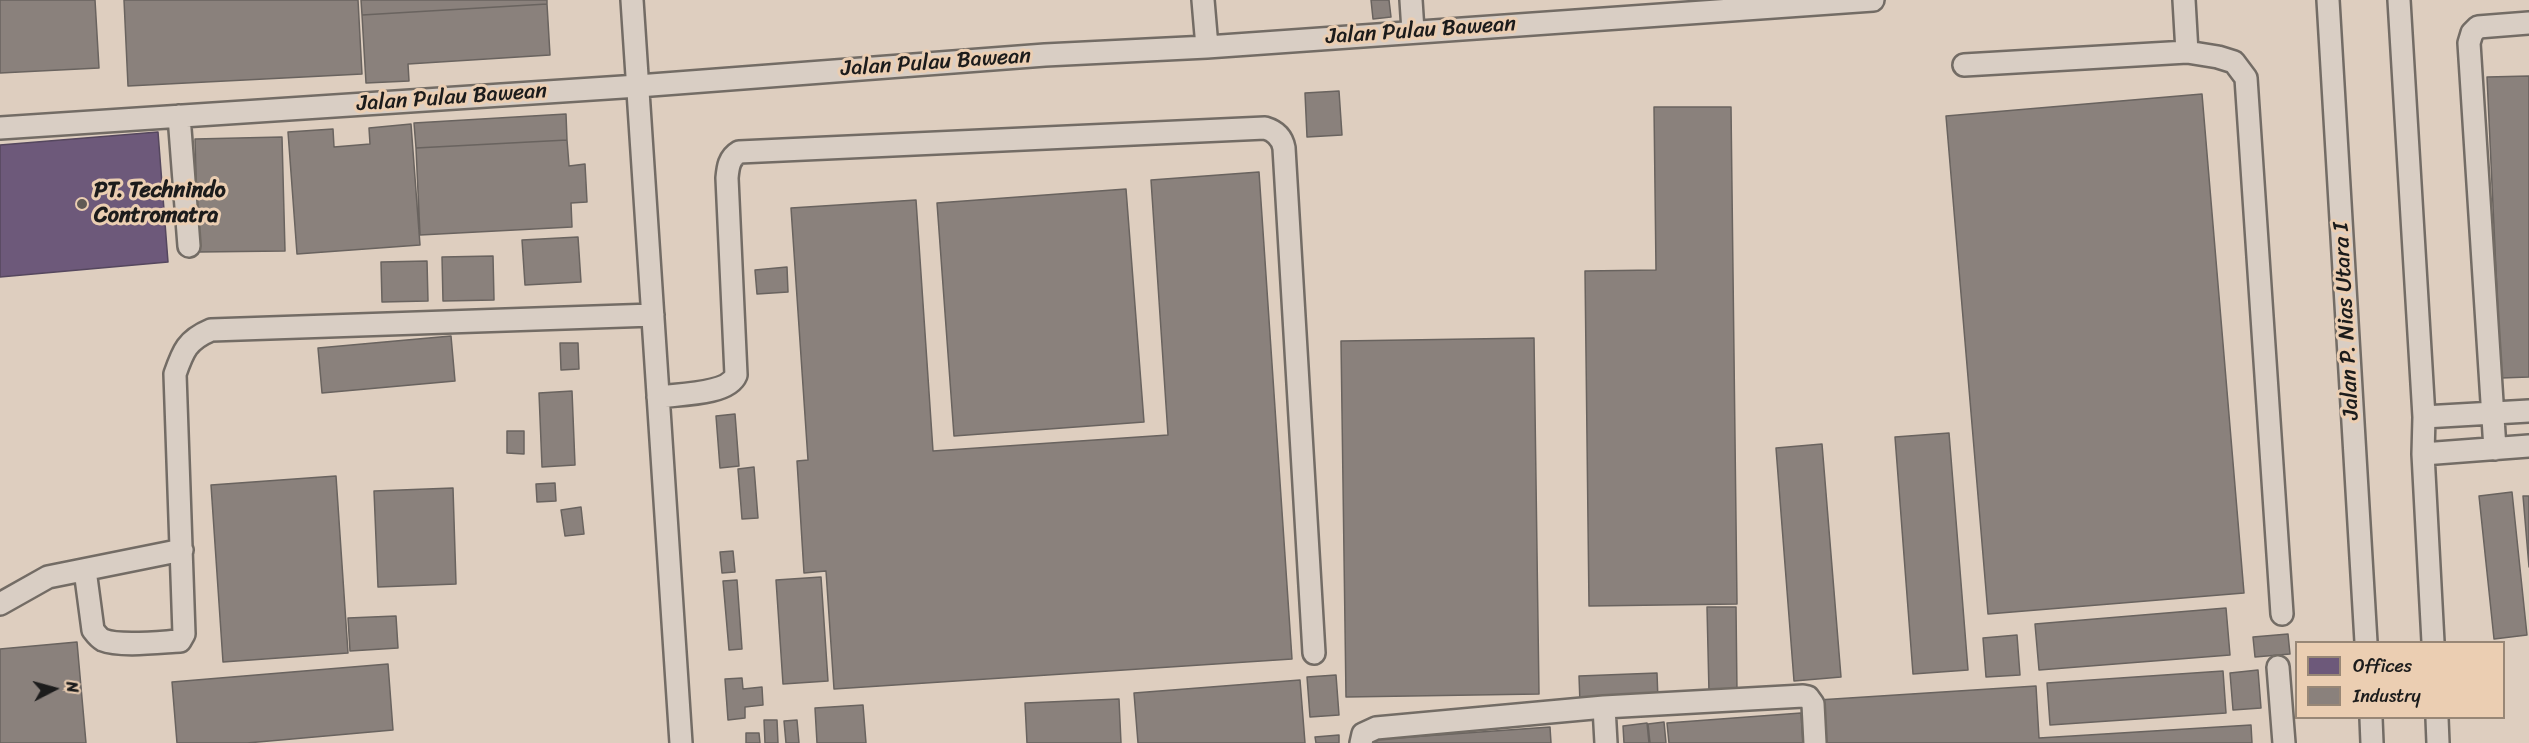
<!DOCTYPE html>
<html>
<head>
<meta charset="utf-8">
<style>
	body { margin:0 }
	#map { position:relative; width:2529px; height:743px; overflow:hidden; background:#decebf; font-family:Sriracha,sans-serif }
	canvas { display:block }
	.legend { position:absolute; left:2295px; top:641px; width:210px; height:78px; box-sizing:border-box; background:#ebceb2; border:2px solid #988776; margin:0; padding:8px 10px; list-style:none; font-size:18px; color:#1c1c1c }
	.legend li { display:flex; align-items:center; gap:12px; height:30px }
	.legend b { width:30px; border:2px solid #988776 }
	.north { position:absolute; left:24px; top:659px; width:60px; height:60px; -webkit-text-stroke:4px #ebceb2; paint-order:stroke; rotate:84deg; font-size:16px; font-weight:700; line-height:24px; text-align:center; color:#1c1c1c }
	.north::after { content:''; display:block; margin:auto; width:21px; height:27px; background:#1c1c1c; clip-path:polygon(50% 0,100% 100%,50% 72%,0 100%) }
</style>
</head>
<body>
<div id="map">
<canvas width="2529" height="743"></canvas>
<ul class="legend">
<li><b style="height:16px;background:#6d597a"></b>Offices</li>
<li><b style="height:16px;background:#8a817c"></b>Industry</li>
</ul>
<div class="north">N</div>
</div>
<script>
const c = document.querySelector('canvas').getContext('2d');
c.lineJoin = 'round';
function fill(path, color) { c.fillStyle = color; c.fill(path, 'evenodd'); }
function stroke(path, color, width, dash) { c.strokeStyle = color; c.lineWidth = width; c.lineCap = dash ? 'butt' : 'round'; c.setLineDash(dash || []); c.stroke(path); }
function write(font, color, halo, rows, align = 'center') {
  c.font = font + ' Sriracha,sans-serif'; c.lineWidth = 6; c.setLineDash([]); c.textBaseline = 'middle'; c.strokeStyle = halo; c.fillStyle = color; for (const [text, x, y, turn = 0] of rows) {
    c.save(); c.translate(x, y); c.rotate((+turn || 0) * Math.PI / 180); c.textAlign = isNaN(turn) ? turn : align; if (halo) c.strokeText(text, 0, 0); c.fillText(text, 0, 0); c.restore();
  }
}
const offices = new Path2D(`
	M 158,132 L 168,262 L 0,277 L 0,145 Z`);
fill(offices, '#6d597a');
stroke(offices, '#55475e', 1.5);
const industry = new Path2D(`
	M 0,0 L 95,0 L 99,68 L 0,73 Z
	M 124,0 L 358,0 L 362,74 L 128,86 Z
	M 361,0 L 547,0 L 547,4 L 362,15 Z
	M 1371,0 L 1389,0 L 1391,17 L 1373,19 Z
	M 547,4 L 550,55 L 408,64 L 409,81 L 366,83 L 362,15 Z
	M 2529,76 L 2529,377 L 2501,378 L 2487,77 Z
	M 1339,91 L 1342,135 L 1307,137 L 1305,93 Z
	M 2202,94 L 2244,593 L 1988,614 L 1946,116 Z
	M 1654,107 L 1731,107 L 1737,604 L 1589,606 L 1585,271 L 1656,270 Z
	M 566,114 L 567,140 L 416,148 L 414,123 Z
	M 411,124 L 420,245 L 297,254 L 288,132 L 333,129 L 334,147 L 370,144 L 369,128 Z
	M 282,137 L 285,251 L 198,252 L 195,139 Z
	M 567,140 L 569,166 L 585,164 L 587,202 L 571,203 L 572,227 L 420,235 L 416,148 Z
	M 1259,172 L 1292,659 L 834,689 L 826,571 L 804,573 L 797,461 L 808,460 L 791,208 L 916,200 L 933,451 L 1168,435 L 1151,180 Z
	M 1126,189 L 1144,422 L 954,436 L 937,203 Z
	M 578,237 L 581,282 L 525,285 L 522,240 Z
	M 493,256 L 494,300 L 443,301 L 442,257 Z
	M 427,261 L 428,301 L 382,302 L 381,262 Z
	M 787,267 L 788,292 L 757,294 L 755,270 Z
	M 451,336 L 455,381 L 322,393 L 318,348 Z
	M 1534,338 L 1539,694 L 1346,697 L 1341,341 Z
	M 560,343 L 578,343 L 579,369 L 561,370 Z
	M 572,391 L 575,465 L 542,467 L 539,393 Z
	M 735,414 L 739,466 L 720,468 L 716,416 Z
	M 507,431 L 524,431 L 524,454 L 507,453 Z
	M 1949,433 L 1968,670 L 1913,674 L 1895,437 Z
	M 1822,444 L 1841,677 L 1794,681 L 1776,448 Z
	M 754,467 L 758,518 L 742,519 L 738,469 Z
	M 336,476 L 348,653 L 223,662 L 211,485 Z
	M 555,483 L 556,501 L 537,502 L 536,484 Z
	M 453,488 L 456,584 L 378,587 L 374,491 Z
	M 2512,492 L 2527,635 L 2494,639 L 2479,496 Z
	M 2523,496 L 2529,496 L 2529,567 Z
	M 581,507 L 584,534 L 565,536 L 561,510 Z
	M 733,551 L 735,572 L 722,573 L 720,552 Z
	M 821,577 L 828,681 L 783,684 L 776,580 Z
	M 737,580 L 742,649 L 729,650 L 723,581 Z
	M 1707,607 L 1736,607 L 1737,692 L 1709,693 Z
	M 2226,608 L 2230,655 L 2039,670 L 2035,624 Z
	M 396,616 L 398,648 L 350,651 L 348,618 Z
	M 2288,634 L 2290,654 L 2255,657 L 2253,637 Z
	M 2017,635 L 2020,675 L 1986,677 L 1983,638 Z
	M 77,642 L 86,743 L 0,743 L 0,649 Z
	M 388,664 L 393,730 L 247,743 L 177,743 L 172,682 Z
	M 2258,670 L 2261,708 L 2233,710 L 2230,673 Z
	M 2223,671 L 2226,713 L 2050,725 L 2047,683 Z
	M 1657,673 L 1658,700 L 1580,703 L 1579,676 Z
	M 1336,675 L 1339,715 L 1310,717 L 1307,677 Z
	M 742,678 L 743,689 L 762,687 L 763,705 L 745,707 L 745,718 L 728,720 L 725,679 Z
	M 1300,680 L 1305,743 L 1138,743 L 1134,693 Z
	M 2036,686 L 2039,738 L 2251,725 L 2252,743 L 1821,743 L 1818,700 Z
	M 1119,699 L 1121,743 L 1027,743 L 1025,703 Z
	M 863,705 L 866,743 L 817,743 L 815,708 Z
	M 1801,713 L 1803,743 L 1669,743 L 1667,723 Z
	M 764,720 L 777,720 L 778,743 L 765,743 Z
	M 797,720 L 799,743 L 786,743 L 784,721 Z
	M 1664,722 L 1666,743 L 1650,743 L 1648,724 Z
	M 1647,723 L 1649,743 L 1624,743 L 1623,726 Z
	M 1550,727 L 1551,743 L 1368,743 L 1368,740 Z
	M 746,733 L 759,733 L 760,743 L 746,743 Z
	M 1339,735 L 1339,743 L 1316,743 L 1315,737 Z`);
fill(industry, '#8a817c');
stroke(industry, '#69635f', 1.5);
const minor = new Path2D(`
	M 632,0 L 681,743
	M 1203,0 L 1207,47
	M 1411,0 L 1413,31
	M 2184,0 L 2187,52
	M 2328,0 L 2366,642
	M 2399,0 L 2424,417 L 2423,454 L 2433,642
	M 1964,65 L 2187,52 L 2218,57 L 2234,62 L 2246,78 L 2282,614
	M 179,116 L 189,246
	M 0,128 L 638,86 L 1045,55 L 1207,47 L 1873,0
	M 658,397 C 678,394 728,395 736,375 L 727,178 C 728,167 729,158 739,152 L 1265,128 C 1275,131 1282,137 1284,148 L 1314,653
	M 2424,417 L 2529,411
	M 2495,449 L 2469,43 L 2472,33 L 2478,27 L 2529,23
	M 2423,454 L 2529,446
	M 85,570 L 93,630 C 96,634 99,638 103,640 C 120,647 161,642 180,641 L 184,634 L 175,374 C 183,351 187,340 211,330 L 653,315
	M 0,604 L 48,577 L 182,550
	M 2278,667 L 2284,743
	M 1604,707 L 1803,696 L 1808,697 L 1813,704 L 1815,743
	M 2371,718 L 2372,743
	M 2437,718 L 2438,743
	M 1361,743 L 1363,734 L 1376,728 L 1604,707 L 1606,743`);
stroke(minor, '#736c65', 26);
stroke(minor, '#d9cec4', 21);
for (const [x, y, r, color] of [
	[82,204,6,"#605a55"]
]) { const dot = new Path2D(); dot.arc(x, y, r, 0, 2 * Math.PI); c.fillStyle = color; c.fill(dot); stroke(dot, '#ebceb2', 2); }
write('22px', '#1c1c1c', '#ebceb2', [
	["Jalan Pulau Bawean",1421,31,-4],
	["Jalan Pulau Bawean",936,63,-4],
	["Jalan Pulau Bawean",452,98,-4],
	["Jalan P. Nias Utara I",2347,321,-93]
]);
write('bold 22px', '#1c1c1c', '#ebceb2', [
	["PT. Technindo",94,191],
	["Contromatra",94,216]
], 'left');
</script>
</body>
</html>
